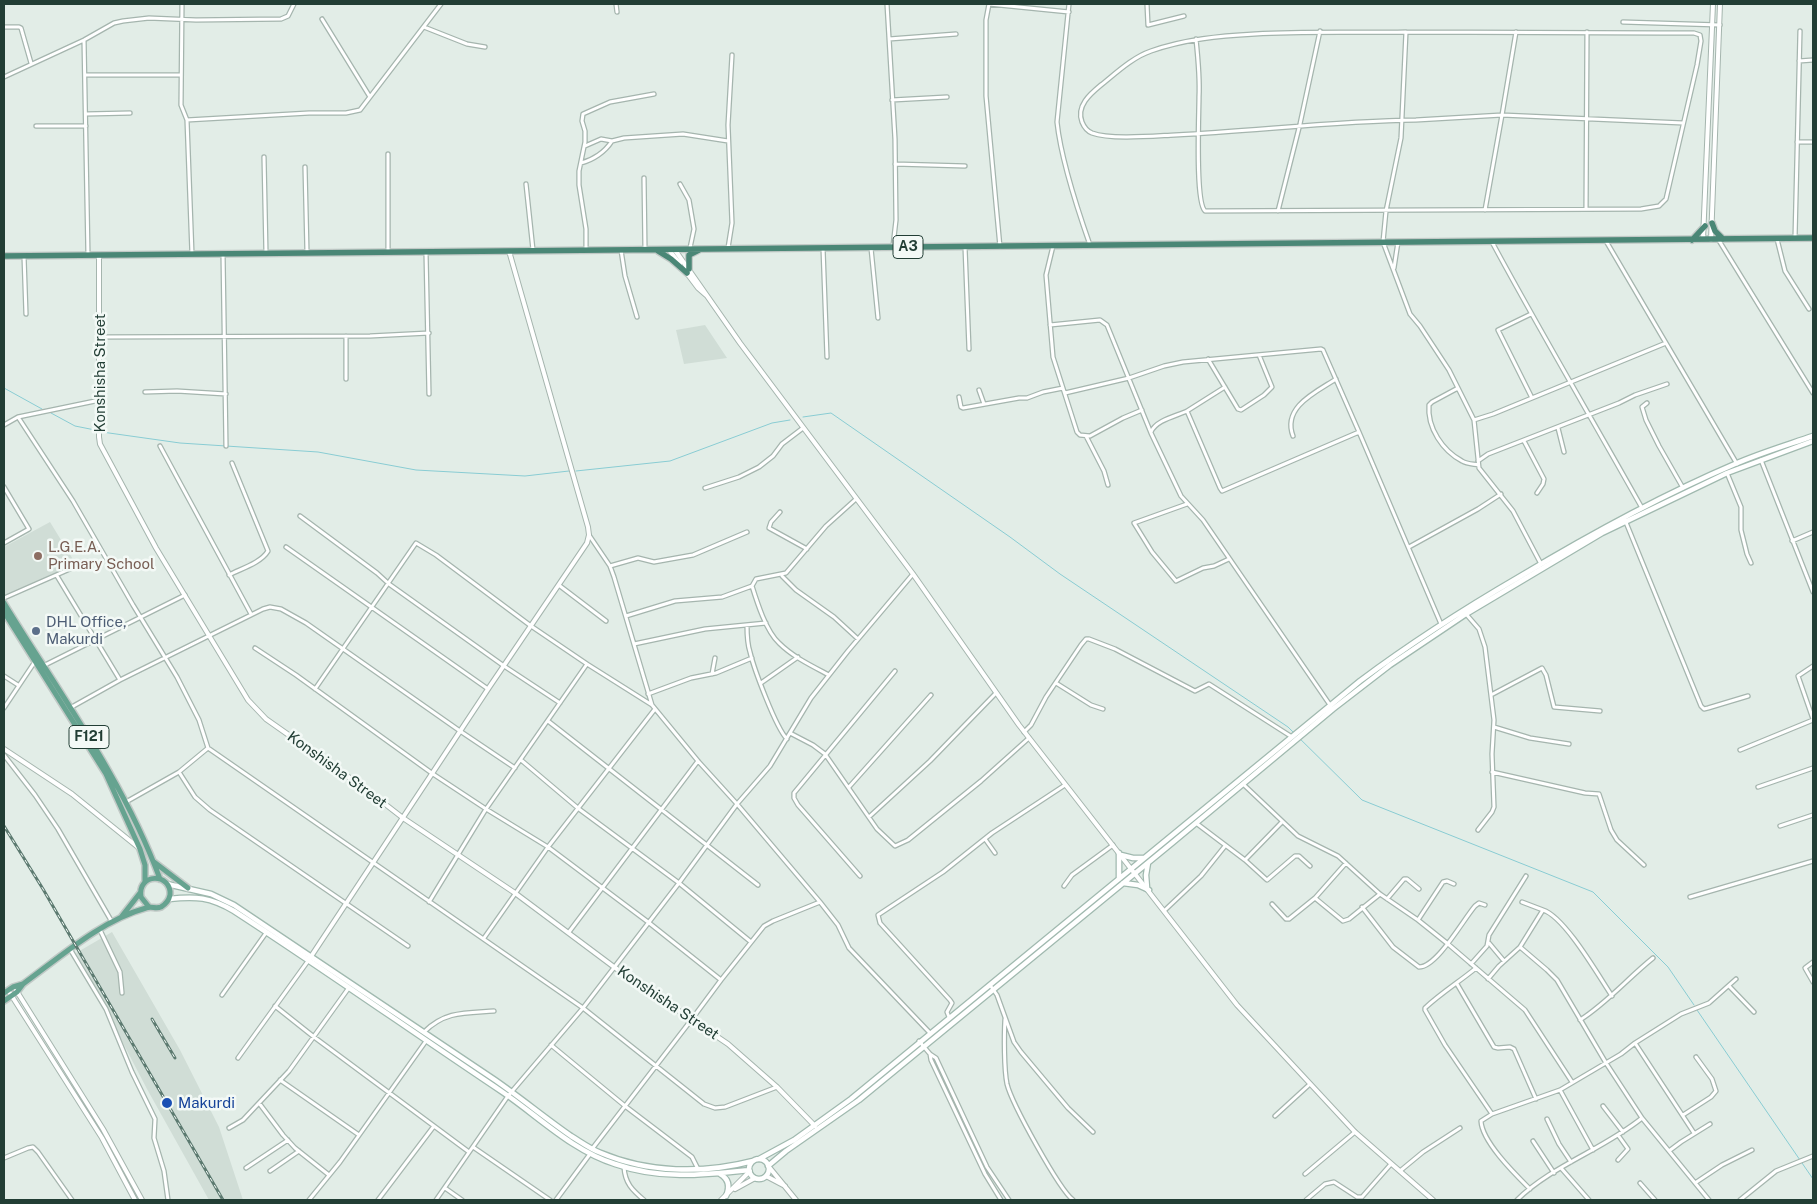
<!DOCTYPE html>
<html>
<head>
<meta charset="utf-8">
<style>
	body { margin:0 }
	#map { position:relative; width:1817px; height:1204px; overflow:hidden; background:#e2ede7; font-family:"Public Sans",sans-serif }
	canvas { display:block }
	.frame { position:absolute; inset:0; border:5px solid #223e35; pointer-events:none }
</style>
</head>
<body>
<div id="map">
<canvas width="1817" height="1204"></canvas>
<div class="frame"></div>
</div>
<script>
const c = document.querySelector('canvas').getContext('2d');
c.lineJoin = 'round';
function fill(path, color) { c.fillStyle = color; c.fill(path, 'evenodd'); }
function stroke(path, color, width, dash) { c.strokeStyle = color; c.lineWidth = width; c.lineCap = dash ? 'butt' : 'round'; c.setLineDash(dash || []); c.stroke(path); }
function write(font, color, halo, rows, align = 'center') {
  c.font = font + ' "Public Sans",sans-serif'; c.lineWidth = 5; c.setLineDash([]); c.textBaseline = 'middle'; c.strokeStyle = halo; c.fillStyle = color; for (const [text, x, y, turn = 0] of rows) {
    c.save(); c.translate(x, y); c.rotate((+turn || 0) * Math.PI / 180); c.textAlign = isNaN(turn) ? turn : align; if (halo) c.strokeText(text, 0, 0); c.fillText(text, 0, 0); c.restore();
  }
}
fill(new Path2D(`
	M 705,325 L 727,358 L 684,364 L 676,330 Z
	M 50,522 L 77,566 L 4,597 L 4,547 Z
	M 112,932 L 180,1050 L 219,1127 L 243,1200 L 209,1200 L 147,1089 L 76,953 Z`), '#d0ddd6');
stroke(new Path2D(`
	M 4,388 L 42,409
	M 51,413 L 75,426 L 95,430
	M 803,417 L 831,413 L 1010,537 L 1060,574 L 1288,727 L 1362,800 L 1593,892 L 1668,967 L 1694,1005
	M 102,432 L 180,443 L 318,452 L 416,470 L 525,476 L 569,471
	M 576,471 L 670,461 L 772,423 L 790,420
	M 1697,1010 L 1813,1179`), '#89ccd3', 1);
const minor = new Path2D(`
	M 182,4 L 181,105 L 187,120 L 192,254
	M 616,4 L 617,12
	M 887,4 L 895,139 L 896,220 L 893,246
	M 989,4 L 986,20 L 986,96 L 1000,247
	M 989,4 L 1069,12
	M 1069,4 L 1057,122 C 1061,160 1077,208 1090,245
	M 1147,4 L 1148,25 L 1184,16
	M 322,19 L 370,97
	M 1623,22 L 1720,25
	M 4,27 L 19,27 L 21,28 L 31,63
	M 424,27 L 467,44 L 485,47
	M 1516,32 L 1502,115 L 1683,123
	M 889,39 L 956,34
	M 1196,39 C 1198,58 1200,78 1199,97 C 1199,115 1195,202 1205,211 L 1641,209 L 1659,206 L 1666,199 L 1697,65 L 1701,41 L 1700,35 L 1694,33 L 1661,33 L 1406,32
	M 84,40 L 88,255
	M 1799,61 L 1813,60
	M 85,75 L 181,75
	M 4,77 L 84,40 L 114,23 L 123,21 L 149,18 L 196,20 L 281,19 L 288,16 L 294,4
	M 892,100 L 947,97
	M 86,114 L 130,113
	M 187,120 L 309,113 L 346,113 L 360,110 L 441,4
	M 36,126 L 86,126
	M 1797,142 L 1813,142
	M 585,146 L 601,139 L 612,141 L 624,138 L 683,134 L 728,141
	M 264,157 L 266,253
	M 581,163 C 593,160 605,152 612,141
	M 895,164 L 965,166
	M 305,167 L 307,252
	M 644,178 L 645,249
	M 526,184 L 533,250
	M 680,184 L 689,200 L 694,229 L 690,248
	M 1586,209 L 1587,32
	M 1278,211 L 1300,124 L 1320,31
	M 1795,238 L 1800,31
	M 1718,239 L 1813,393
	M 1777,239 L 1785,271 L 1809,309
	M 1606,241 L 1737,464
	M 1492,242 C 1540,331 1592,419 1642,508
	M 1053,246 L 1046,275 L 1053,357 L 1077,432 L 1080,435 L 1090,436 L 1123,418 L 1142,410
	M 965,247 L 969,349
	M 728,248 L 732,223 L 728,125 L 732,55
	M 823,248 L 827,357
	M 871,248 L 878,318
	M 586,250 L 586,229 L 579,185 L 579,171 L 585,142 L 585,131 L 582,121 L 583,114 L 610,102 L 654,94
	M 621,250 L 625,276 L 637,317
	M 388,252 L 388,154
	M 426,253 L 429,394
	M 223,254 L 226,446
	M 24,256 L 26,314
	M 1394,268 L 1398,242
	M 1531,314 L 1498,330 L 1532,398
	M 1050,325 L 1100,320 L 1107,325 L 1151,433 L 1181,496 L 1203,520 L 1330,705
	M 100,337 L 370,336 L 429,333
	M 1208,359 L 1238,409 L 1241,410 L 1264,395 L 1272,387 L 1259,355
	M 346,379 L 346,336
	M 1458,388 L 1432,402 L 1429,405 C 1427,428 1443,451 1462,461 C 1467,464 1473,464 1478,465
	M 979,390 L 984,404
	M 145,392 L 177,391 L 226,394
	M 1065,393 L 1129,378 L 1164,366 L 1183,362 L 1321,349 L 1323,350 L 1359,432
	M 959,397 L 961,407 L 963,408 L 1019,398 L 1027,398 L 1043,392 L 1063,388
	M 1647,403 L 1642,407 L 1646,420 L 1659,446 L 1683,488
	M 1187,411 L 1225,387
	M 18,417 L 73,501 L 133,605 L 177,677 L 199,720 L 208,748 L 583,1008 L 704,1104 L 715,1108 L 725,1107 L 777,1087
	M 1474,420 L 1449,370 L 1420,326 L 1410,314 L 1383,242 L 1386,211 L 1401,138 L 1406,32 C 1356,33 1306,31 1255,34 C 1220,36 1185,39 1151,51 C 1133,57 1116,73 1101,85 C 1090,94 1076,106 1082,122 C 1084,127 1087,131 1092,133 C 1111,140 1154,136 1175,135 C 1256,131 1335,121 1416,120 L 1502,115 L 1485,210
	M 4,425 L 18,417 L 100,400
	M 1558,428 L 1564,452
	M 1151,432 C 1156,420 1176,416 1187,411 L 1220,488 L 1222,491 L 1359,432 L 1441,624
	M 1086,436 L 1104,471 L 1108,485
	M 1293,436 C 1282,407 1316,392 1336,379
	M 1524,441 L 1544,479 L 1543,484 L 1537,493
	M 160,446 L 251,614
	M 1761,460 L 1813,592
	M 1478,461 L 1488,454 L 1619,403 L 1635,395 L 1667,384
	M 1727,473 L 1741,507 L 1741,530 L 1747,554 L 1751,563
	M 4,487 L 29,529 L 4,543
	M 705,488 L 739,477 L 759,467 L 773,456 L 782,444 L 803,428
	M 1187,504 L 1134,523 L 1152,552 L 1176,581 L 1203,568 L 1214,566 L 1229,559
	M 780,512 L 771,522 L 769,528 L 807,549
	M 300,516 L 377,573 L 389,584 L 504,666 L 560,703
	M 1625,520 L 1701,706 L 1704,709 L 1708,708 L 1748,696
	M 589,535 L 610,566 L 614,577 L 652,705 L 698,761 L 737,804 L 820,902 L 838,925 L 849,948 L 930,1033
	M 1792,541 L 1813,532
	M 286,547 L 488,689
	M 1409,547 L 1478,509 L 1501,494
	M 1541,564 L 1513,511 L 1479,468 L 1474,420 L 1493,414 L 1666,343
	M 610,566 L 638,558 L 654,562 L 693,555 L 747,532
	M 229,575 C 240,569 261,563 268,551 L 232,463
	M 57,576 L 120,680
	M 782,576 L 796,590 L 834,617 L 858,639
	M 560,586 L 606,621
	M 752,586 C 757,602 766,631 779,643 C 793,657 812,666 829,675
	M 4,598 L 79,565
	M 1466,614 L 1479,629 L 1485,647 L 1494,720 L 1492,754 L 1494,807 L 1492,812 L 1478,830
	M 626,616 L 675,601 L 722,597 L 752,586 L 756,579 L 786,573 L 826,526 L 856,499
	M 747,625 C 747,634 747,643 750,652 C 754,669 776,728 787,739
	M 634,644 L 705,629 L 766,623
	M 255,648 L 296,675 L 433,774 L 486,809 L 548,847 L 648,922 L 721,980
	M 43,666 L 185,595
	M 1813,666 L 1798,676 L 1813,719
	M 712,674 L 715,658
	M 4,676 L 18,685
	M 761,683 L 798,657
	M 1056,683 L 1091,705 L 1103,709
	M 315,689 L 416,543 L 436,555 L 531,626 L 587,664 L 652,705
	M 648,694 L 691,678 L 716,673 L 752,658
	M 1491,695 L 1542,668 L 1546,675 L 1554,707 L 1600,711
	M 4,708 L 34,663
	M 70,708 L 120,680 L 263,609 L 270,607 L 281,609 L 306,623 L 460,731 L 515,768
	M 548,721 L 758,885
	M 1494,727 L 1530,738 L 1569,744
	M 1024,732 L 1031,725 L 1046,697 L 1081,645 L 1086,639 L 1089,639 L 1115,649 L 1195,691 L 1209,684 L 1292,737
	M 790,733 L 813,745 L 825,754 L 877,829 L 895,846 L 908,840 L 981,781 L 1029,738
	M 1740,750 L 1813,720
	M 4,755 L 35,795 L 58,829 L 112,922
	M 521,760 L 579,809 L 679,883 L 751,942
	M 179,772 L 195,797 L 210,810 L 408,946
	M 1492,772 L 1585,793 L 1599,794 L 1611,830 L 1617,840 L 1644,865
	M 1243,784 L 1298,836 L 1338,856 L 1380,894 L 1418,920 L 1448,944 L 1525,1010 L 1572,1082
	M 849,787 L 931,695
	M 1758,787 L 1813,768
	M 126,802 L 179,772 L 208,748
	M 869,817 L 930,761 L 996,693
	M 1196,823 L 1245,860 L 1267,880 L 1295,856 L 1299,856 L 1310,866
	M 1780,826 L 1813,815
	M 985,839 L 995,853
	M 1245,860 L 1282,822
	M 1346,863 L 1315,898 L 1343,921 L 1349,919 L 1380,894
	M 860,876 L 798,805 L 794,798 L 794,793 L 895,671
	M 1064,886 L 1072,875 L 1113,845
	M 1690,897 L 1813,861
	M 1387,899 L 1404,879 L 1407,879 L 1419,889
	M 429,902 L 486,809 L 587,664
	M 1522,902 L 1543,910
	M 1272,904 L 1286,919 L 1289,919 L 1315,898
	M 1362,907 L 1393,947 L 1419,967 C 1437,967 1463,920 1475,906 L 1479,903 L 1485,905
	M 1165,910 L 1201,876 L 1225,846
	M 1418,920 L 1443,882 L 1447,881 L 1454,884
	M 100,930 L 120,972 L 122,993
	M 569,932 L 698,761
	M 484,938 L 548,847 L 655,709
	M 1489,943 L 1504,961
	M 1520,947 L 1547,970 L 1557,980 L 1606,1063 L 1642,1118 L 1709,1200
	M 70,949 L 106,1009 L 132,1072 L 155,1119 L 154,1138 L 164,1171 L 168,1200
	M 1813,962 L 1805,968 L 1813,982
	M 1471,964 L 1487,946 L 1489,935 L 1526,876
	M 1476,968 C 1459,982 1441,993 1425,1008 L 1425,1010 L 1445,1045 L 1492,1114
	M 1488,979 L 1499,966 L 1520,947 L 1543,910 C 1565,917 1598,975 1612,996
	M 1457,984 L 1494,1047 L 1498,1048 L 1510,1047 L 1514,1049 L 1536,1099
	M 990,985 L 997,995 L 1014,1042 L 1021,1052 L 1068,1108 L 1093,1132
	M 1729,986 L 1754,1012
	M 222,995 L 266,933
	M 275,1006 L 314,1037 L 469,1152
	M 949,1017 L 947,1012 L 952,1003 L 950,1000 L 880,923 L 878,915 L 943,872 L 992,833 L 1065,785
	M 1005,1019 C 1004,1036 1004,1069 1007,1084 C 1012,1104 1059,1189 1073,1200
	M 1580,1020 C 1607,1003 1628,978 1653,958
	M 424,1032 C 445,1011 465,1013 494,1011
	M 919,1041 L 930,1054 L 936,1058 L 987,1167 L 1009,1200
	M 1635,1043 L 1694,1133
	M 551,1045 L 625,1106 L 692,1157 L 698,1169
	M 930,1054 L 931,1060 L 985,1174 L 1001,1200
	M 238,1058 L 308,961
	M 280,1080 L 359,1135
	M 1560,1090 L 1593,1150
	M 259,1103 L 283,1135 L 295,1148 L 329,1175
	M 1603,1106 L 1623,1132
	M 1683,1115 L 1711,1097 L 1716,1091 L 1712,1079 L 1696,1057
	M 1275,1116 L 1310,1084
	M 1547,1119 L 1559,1144 L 1571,1162
	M 229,1128 L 243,1120 L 289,1071 L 348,989
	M 1618,1135 L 1628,1149 L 1618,1160
	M 1533,1141 L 1554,1173
	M 473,1147 L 550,1200
	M 592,1149 L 692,1019 L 721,980 L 764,926 L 773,921 L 820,902
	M 1669,1151 L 1681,1142 L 1710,1124
	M 4,1158 L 28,1148 L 33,1147 L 38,1152 L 72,1200
	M 624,1167 C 625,1183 632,1190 644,1200
	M 246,1168 L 288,1140
	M 1561,1168 L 1589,1200
	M 270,1171 L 299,1151
	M 1400,1171 L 1423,1152 L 1460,1128
	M 1305,1174 L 1355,1132
	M 1640,1183 L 1655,1200
	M 1695,1183 L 1722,1165 L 1752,1150
	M 445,1188 L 462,1200
	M 1530,1189 C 1516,1175 1482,1142 1481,1121 L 1492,1114 L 1560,1090 L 1621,1054 L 1635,1043 L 1681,1014 L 1709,1003 L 1736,979
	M 309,1200 L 340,1162 L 426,1041
	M 378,1200 L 434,1126
	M 436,1200 L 508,1096 L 583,1008 L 679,883 L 737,804 L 770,766 L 811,698 L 848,651 L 913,574
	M 556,1200 L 590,1154
	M 1306,1200 L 1325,1184 L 1334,1182 L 1357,1197 L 1362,1197 L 1391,1164
	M 1517,1200 C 1551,1166 1604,1149 1642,1118
	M 1740,1200 L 1776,1171 L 1813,1156`);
const tertiary = new Path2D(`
	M 1703,239 L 1713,4
	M 1711,240 L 1720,4
	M 669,250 L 680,264
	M 675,250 L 740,343 L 913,574 L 1019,725 L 1237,1005 L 1355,1132 L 1433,1200
	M 99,256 L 99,437 L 100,444 L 156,548 L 248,700 L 266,719 L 367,790 L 403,818 L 515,893 L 614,967 L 728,1044 L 777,1087 L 815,1126
	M 686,272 L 698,288 L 706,295
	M 4,749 L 72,794 L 139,848
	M 310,958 L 488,689 L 587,543 L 589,535 L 588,527 L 509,251
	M 8,990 L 102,1138 L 135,1200
	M 16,990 L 103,1129 L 142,1200
	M 769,1167 L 796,1200
	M 766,1176 L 785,1186
	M 735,1189 L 755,1178
	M 721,1200 L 750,1171`);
const secondary = new Path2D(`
	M 1119,853 L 1119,879
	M 1121,855 L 1133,858 L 1144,858
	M 1123,883 L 1138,885 L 1149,890
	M 167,884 L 211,894 L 234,905 C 321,964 408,1021 495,1080 C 521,1098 545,1118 571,1136 C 581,1142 590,1149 601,1153 C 648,1173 703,1174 753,1161
	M 1147,888 L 1146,875 L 1148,863
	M 169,899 C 196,896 210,897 234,911 C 325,970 414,1033 504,1093 C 539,1117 573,1151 615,1164 C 661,1180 702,1175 749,1170
	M 759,1159 L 794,1140 L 851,1099 L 1360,681 C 1411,643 1464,609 1519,577 C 1589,535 1660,496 1735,464 C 1760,453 1787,445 1813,436
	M749 1169a10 10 0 1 1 20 0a10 10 0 1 1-20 0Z
	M 768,1166 L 786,1151 L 859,1100 L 1172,843 L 1333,709 L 1390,665 L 1466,614 L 1602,533 L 1727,473 L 1813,441
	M 720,1174 C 729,1179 730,1187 726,1196`);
const primary = new Path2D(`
	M 4,603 C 59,693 123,779 160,879
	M 4,612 L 106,774 L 140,849 L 145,865 L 145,881
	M 154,862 L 188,888
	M 122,916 L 140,893
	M 4,993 L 13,987 L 23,984
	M 4,1001 L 17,992 L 23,984 C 60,957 102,920 146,908 C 151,906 156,909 161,907 C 166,904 169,900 170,895 C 172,873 137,872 141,897 L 149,907`);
const trunk = new Path2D(`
	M 1712,223 L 1715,231 L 1723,239
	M 1692,240 L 1705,226
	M 658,251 L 671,259 L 687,273
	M 4,256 L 1813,238
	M 689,269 L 689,255 L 699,250`);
stroke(minor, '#a5b5ae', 5.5);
stroke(tertiary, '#a5b5ae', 6);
stroke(secondary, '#a0b9af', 7);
stroke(primary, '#c1c9c6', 8);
stroke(trunk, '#c1c9c6', 8);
stroke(minor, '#fff', 3);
stroke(tertiary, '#fff', 4);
stroke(secondary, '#fff', 4.5);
stroke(primary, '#66a390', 5);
stroke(trunk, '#4a8776', 5.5);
const rail = new Path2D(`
	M 4,826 L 43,889 L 223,1200
	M 152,1019 L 175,1058`);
stroke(rail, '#5c7a70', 3);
stroke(rail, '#f3f9f6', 1, [4]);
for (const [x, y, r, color] of [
	[38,556,5,"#8d6e63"],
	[36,631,5,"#5c6f8a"],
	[167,1103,6,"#1a4fb4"]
]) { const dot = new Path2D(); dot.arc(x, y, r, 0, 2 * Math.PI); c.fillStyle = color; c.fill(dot); stroke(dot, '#f3f9f6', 2); }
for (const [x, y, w] of [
	[908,247,30],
	[89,737,40]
]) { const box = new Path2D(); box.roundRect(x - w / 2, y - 11.5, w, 23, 4); c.fillStyle = '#f3f9f6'; c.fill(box); stroke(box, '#223e35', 1); }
write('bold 14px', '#223e35', null, [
	["A3",908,247],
	["F121",89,737]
]);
write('15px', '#223e35', '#f3f9f6', [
	["Konshisha Street",100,373,-90],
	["Konshisha Street",337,770,36],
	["Konshisha Street",668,1003,34]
]);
write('15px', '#785e54', '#f3f9f6', [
	["L.G.E.A.",48,547],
	["Primary School",48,564]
], 'left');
write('15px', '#4e5e75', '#f3f9f6', [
	["DHL Office,",46,622],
	["Makurdi",46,639]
], 'left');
write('15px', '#164399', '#f3f9f6', [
	["Makurdi",178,1103]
], 'left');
</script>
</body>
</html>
